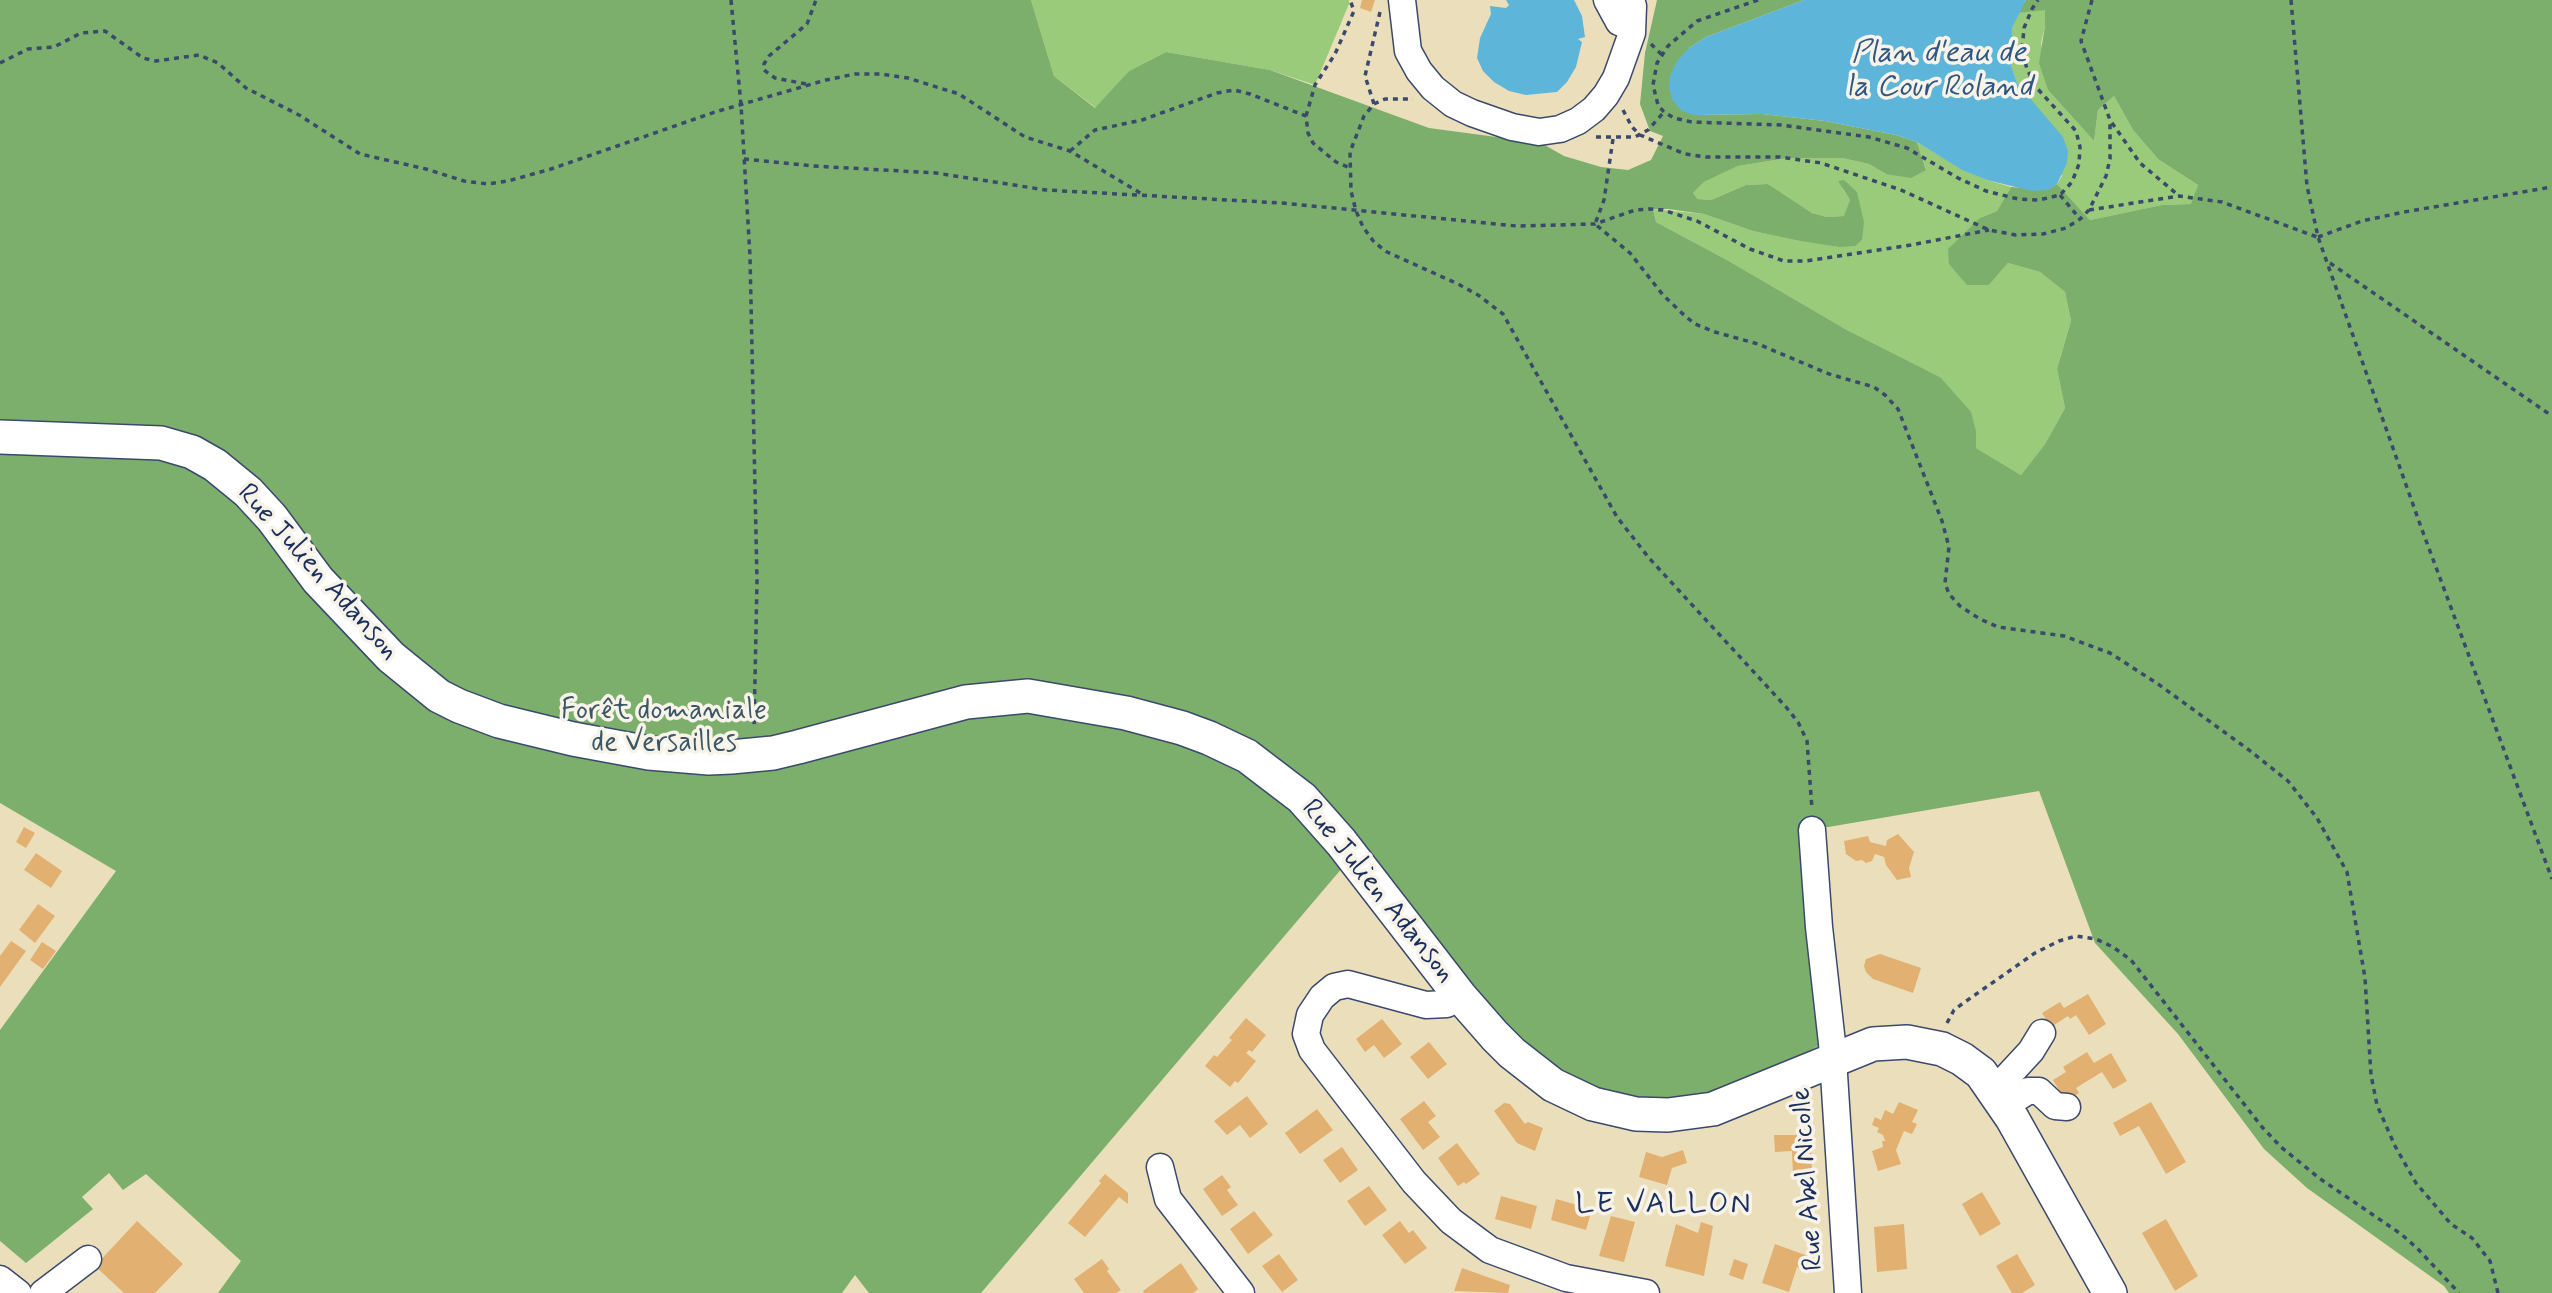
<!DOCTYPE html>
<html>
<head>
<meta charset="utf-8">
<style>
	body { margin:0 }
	canvas { display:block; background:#ebdfbb }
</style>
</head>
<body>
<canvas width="2552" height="1293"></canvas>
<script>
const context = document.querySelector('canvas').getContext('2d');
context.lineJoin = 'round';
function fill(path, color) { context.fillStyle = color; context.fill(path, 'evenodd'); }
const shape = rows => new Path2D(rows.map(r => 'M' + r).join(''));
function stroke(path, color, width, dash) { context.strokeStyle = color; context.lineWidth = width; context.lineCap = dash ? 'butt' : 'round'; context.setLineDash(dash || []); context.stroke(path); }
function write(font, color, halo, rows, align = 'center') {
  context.font = font + ' Mynerve,sans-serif'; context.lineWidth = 7; context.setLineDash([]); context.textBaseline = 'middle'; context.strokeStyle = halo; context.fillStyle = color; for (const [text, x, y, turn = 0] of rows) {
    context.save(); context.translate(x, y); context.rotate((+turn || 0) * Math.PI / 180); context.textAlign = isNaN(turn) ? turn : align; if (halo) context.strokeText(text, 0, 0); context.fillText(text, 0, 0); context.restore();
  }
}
const green = shape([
	[1031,0,1349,0,1349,4,1315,85,1270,70,1166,52,1129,71,1096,108,1054,76],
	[2045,9,2045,26,2041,43,2048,90,2094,141,2098,110,2114,96,2133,130,2158,159,2198,185,2192,204,2162,205,2090,220,2057,184,2062,176,2029,99,2017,83,2011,65,2010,48,2012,28,2018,13],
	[1917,142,1963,170,1987,180,2011,187,1997,211,1980,218,1989,285,2008,263,2040,272,2065,292,2071,321,2057,369,2065,408,2045,444,2021,475,1976,448,1976,431,1940,377,1847,330,1727,260,1656,222,1653,209,1704,214,1753,231,1839,247,1857,192,1842,188,1850,200,1845,216,1827,217,1812,213,1768,184,1746,185,1711,200,1696,199,1693,193,1704,182,1738,166,1788,158,1842,158,1869,164,1886,174,1926,169]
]);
const forest = shape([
	[0,0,1031,0,1054,76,1095,108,1129,71,1166,52,1270,70,1429,128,1541,143,1564,156,1601,167,1628,170,1651,160,1663,136,1650,131,1640,104,1645,53,1657,0,1804,0,1706,37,1689,48,1694,115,1762,114,1825,121,1896,135,1917,142,1926,170,1911,178,1886,174,1869,164,1842,158,1788,158,1738,166,1704,182,1693,193,1697,199,1711,200,1746,185,1768,184,1812,213,1827,217,1844,216,1850,200,1838,181,1844,180,1857,192,1864,222,1862,240,1855,246,1839,247,1801,241,1753,231,1704,214,1668,209,1653,209,1656,222,1727,260,1847,330,1940,377,1971,412,1976,431,1976,448,2021,475,2045,444,2065,408,2057,369,2071,321,2065,292,2040,272,2008,263,1989,285,1967,285,1949,264,1948,249,1980,218,1997,211,2011,187,2047,190,2057,184,2090,220,2162,205,2191,204,2198,185,2158,159,2133,130,2114,96,2098,110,2094,141,2048,90,2039,63,2045,26,2045,10,2018,13,2026,0,2552,0,2552,1293,2449,1293,2444,1286,2307,1188,2264,1149,2178,1034,2095,943,2039,791,1805,831,1833,1038,1772,1071,1679,1106,1575,1089,1497,1023,1343,867,981,1293,869,1293,855,1275,842,1293,218,1293,241,1261,146,1174,123,1190,109,1173,82,1197,93,1209,26,1263,0,1241,0,1030,116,871,0,803]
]);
const water = shape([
	[1506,0,1574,0,1582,16,1585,37,1578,39,1582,42,1576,67,1567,82,1557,92,1526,95,1509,91,1494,82,1483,71,1477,58,1480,38,1491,14,1490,6,1506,8,1509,5],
	[1804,0,2026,0,2012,28,2011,65,2017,83,2063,137,2068,151,2067,163,2057,184,2048,190,2032,191,1987,180,1962,170,1917,142,1896,135,1825,121,1762,114,1694,115,1682,111,1672,100,1669,87,1670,76,1677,61,1689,48,1706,37]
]);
const building = shape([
	[1362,0,1375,0,1371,12,1360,8],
	[24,827,35,833,26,848,16,842],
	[1898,834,1914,852,1909,868,1911,877,1897,880,1886,865,1884,857,1875,854,1872,861,1866,863,1862,860,1856,861,1846,854,1844,841,1868,836,1870,842,1886,846,1887,840],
	[36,853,62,871,51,888,24,870],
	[38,904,55,916,35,943,19,930],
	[11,941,26,951,0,987,0,956],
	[42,942,56,951,43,969,30,960],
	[1880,954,1921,968,1913,993,1873,979,1866,972,1864,966,1866,959],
	[2088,994,2106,1024,2089,1035,2076,1015,2070,1019,2068,1016,2051,1027,2042,1013,2060,1002,2064,1008],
	[1246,1018,1266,1035,1252,1052,1249,1050,1246,1053,1256,1061,1238,1083,1235,1081,1230,1087,1205,1066,1214,1055,1217,1057,1232,1040,1229,1038],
	[1382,1019,1402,1044,1384,1058,1374,1045,1365,1052,1356,1039],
	[1429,1042,1447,1064,1428,1079,1410,1057],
	[2087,1052,2094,1063,2111,1053,2127,1081,2113,1089,2102,1072,2076,1088,2079,1093,2066,1101,2053,1080,2066,1072,2063,1067],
	[1247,1096,1268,1124,1250,1138,1240,1125,1227,1135,1214,1121],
	[1424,1101,1436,1116,1428,1122,1440,1137,1423,1150,1400,1119],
	[1899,1102,1918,1110,1912,1122,1917,1124,1912,1134,1904,1131,1896,1150,1901,1164,1878,1171,1872,1151,1883,1147,1882,1141,1885,1141,1883,1135,1877,1132,1879,1128,1872,1125,1875,1117,1881,1120,1885,1110,1893,1114],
	[2151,1102,2186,1162,2166,1174,2139,1126,2120,1136,2113,1123],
	[1504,1103,1510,1104,1525,1124,1528,1122,1543,1128,1535,1151,1517,1143,1494,1111],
	[1317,1109,1333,1130,1300,1154,1285,1133],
	[1774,1135,1811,1135,1812,1174,1793,1175,1792,1151,1775,1152],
	[1457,1143,1480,1174,1466,1184,1464,1182,1458,1186,1438,1158],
	[1342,1147,1358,1170,1340,1183,1323,1160],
	[1683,1150,1687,1163,1672,1168,1667,1185,1639,1177,1646,1152,1662,1157],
	[1105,1174,1128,1193,1128,1204,1119,1197,1085,1237,1068,1223,1101,1183,1099,1181],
	[1222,1175,1231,1187,1227,1190,1238,1205,1222,1216,1203,1189],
	[1369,1186,1387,1210,1365,1226,1347,1201],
	[1982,1192,2001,1224,1980,1236,1962,1204],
	[1501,1196,1537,1206,1531,1229,1495,1219],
	[1556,1199,1592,1209,1586,1230,1551,1220],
	[1254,1211,1273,1235,1248,1254,1230,1229],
	[1611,1216,1635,1222,1624,1262,1599,1256],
	[2166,1219,2198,1276,2175,1291,2142,1233],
	[137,1221,183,1264,155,1293,124,1293,95,1266],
	[1400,1221,1409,1233,1413,1230,1427,1248,1405,1264,1382,1235],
	[1701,1222,1713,1226,1704,1276,1665,1266,1676,1224,1698,1233],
	[1904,1224,1907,1269,1877,1272,1874,1227],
	[1775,1244,1808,1256,1804,1270,1797,1267,1789,1292,1762,1283],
	[1279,1254,1298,1280,1282,1292,1262,1266],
	[2017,1254,2035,1285,2022,1293,2012,1293,1996,1266],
	[1102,1259,1109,1269,1107,1271,1121,1290,1116,1293,1084,1293,1074,1279],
	[1734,1259,1748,1264,1743,1280,1729,1275],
	[1181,1263,1198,1289,1193,1293,1144,1293,1143,1291],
	[1462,1268,1510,1285,1508,1293,1454,1291]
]);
const path = shape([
	[731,0,741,105,750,256,757,581,754,728],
	[1758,0,1697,21,1668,46,1657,63,1653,85,1658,105,1664,112,1674,118,1692,122,1781,125,1869,137,1907,148,1958,178,1986,191,2018,199,2039,200,2060,195,2072,182,2079,164,2080,147,2076,131,2036,87,2027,69,2022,51,2024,28,2032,9,2038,0],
	[2092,0,2081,41,2110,120,2140,163,2178,195],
	[2291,0,2307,186,2318,237,2421,527,2552,879],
	[1380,12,1365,76,1374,104,1364,116,1350,152,1351,191,1356,211,1363,227,1374,242,1387,252,1458,284,1478,295,1503,314,1617,517,1649,558,1786,707,1798,722,1807,741,1812,809],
	[1651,44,1662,55],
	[0,63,28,49,54,47,81,33,105,31,143,58,156,61,199,55,218,63,246,88,299,115,360,154,426,169,464,181,488,184,508,181,551,169,715,112,826,80,855,74,881,74,908,78,959,94,1025,137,1070,151,1142,194],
	[806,84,775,78,764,70,764,64,769,56,807,24,816,0],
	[1374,104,1385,99,1413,99],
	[1623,110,1632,127,1640,135,1685,154,1706,157,1780,157,1821,163,1901,190,1989,230,2016,235,2043,234,2066,228,2080,219,2089,210,2106,176,2110,159,2110,120],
	[1306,116,1315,85,1335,54,1354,11,1350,0],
	[1596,137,1635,137,1648,130,1664,112],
	[1613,139,1604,200,1595,224,1630,253,1663,295,1684,315,1695,324,1715,332,1758,344,1829,374,1874,387,1885,395,1898,409,1942,521,1949,547,1945,583,1949,594,1960,606,1980,619,1998,627,2064,636,2110,653,2158,684,2249,750,2288,781,2317,818,2347,872,2365,978,2371,1075,2377,1105,2395,1146,2416,1183,2451,1224,2472,1238,2490,1261,2498,1293],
	[1070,151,1095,130,1142,120,1217,93,1234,90,1250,94,1306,116,1308,133,1313,143,1336,162,1350,168],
	[744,159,813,166,936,173,1046,190,1282,203,1517,226,1595,224,1635,210,1650,209,1663,210,1697,221,1750,249,1784,261,1806,261,1911,245,1989,230],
	[2060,195,2080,219],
	[2089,210,2179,196,2222,202,2317,237],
	[2318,237,2362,221,2404,212,2552,187],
	[2330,263,2552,416],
	[1947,1023,1954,1010,1962,1004,2035,953,2059,941,2076,936,2096,939,2113,947,2131,960,2262,1127,2281,1147,2319,1178,2401,1234,2417,1248,2459,1293]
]);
const minor = shape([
	[1402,0,1408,51,1419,71,1433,88,1453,104,1472,113,1512,127,1539,132,1560,129,1578,121,1594,109,1606,95,1616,78,1632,33,1633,6,1631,0],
	[1607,0,1619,22,1632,27],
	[1812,830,1819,927,1832,1043,1848,1293],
	[1460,996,1447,1004,1426,1005,1348,984,1334,987,1322,997,1310,1015,1306,1034,1312,1050,1414,1182,1451,1221,1490,1250,1566,1278,1646,1293],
	[2042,1033,2031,1051,2006,1078,2003,1090,2004,1106,2028,1091,2039,1091,2055,1106,2067,1107],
	[1160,1167,1168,1199,1241,1293],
	[0,1279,18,1293],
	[43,1293,88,1259]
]);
const major = shape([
	[0,437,161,443,192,452,215,465,248,492,272,518,318,580,391,657,439,696,459,706,499,721,573,739,649,753,709,758,731,757,773,753,798,747,966,702,1028,696,1126,713,1182,728,1209,738,1247,756,1302,798,1341,842,1460,996,1495,1036,1512,1053,1553,1085,1593,1104,1636,1114,1668,1115,1713,1109,1873,1044,1907,1042,1942,1049,1962,1059,1981,1073,2012,1118,2110,1293]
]);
const streetNames = [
	["Rue Julien Adanson",317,573,48],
	["Rue Julien Adanson",1377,892,51],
	["Rue Abel Nicolle",1809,1179,-94]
];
const parkNames = [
	["Forêt domaniale",664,712],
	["de Versailles",664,744]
];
const waterNames = [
	["Plan d'eau de",1939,55],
	["la Cour Roland",1939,89]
];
const neighbourhoodNames = [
	["LE VALLON",1664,1206]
];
fill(green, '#9acb7b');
fill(forest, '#7baf6b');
fill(water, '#5db5da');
fill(building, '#e2b071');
stroke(minor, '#3a496c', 29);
stroke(major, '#3a496c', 36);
stroke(path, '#3a496c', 3.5, [5, 5]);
stroke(minor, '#fff', 26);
stroke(major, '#fff', 33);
write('28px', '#1b2f5e', '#f7f3e8', streetNames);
write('28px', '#3b5665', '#f7f3e8', parkNames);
write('italic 30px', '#2f5783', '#f7f3e8', waterNames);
context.letterSpacing = '2px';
write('30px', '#1b2f5e', '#f7f3e8', neighbourhoodNames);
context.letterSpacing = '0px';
</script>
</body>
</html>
